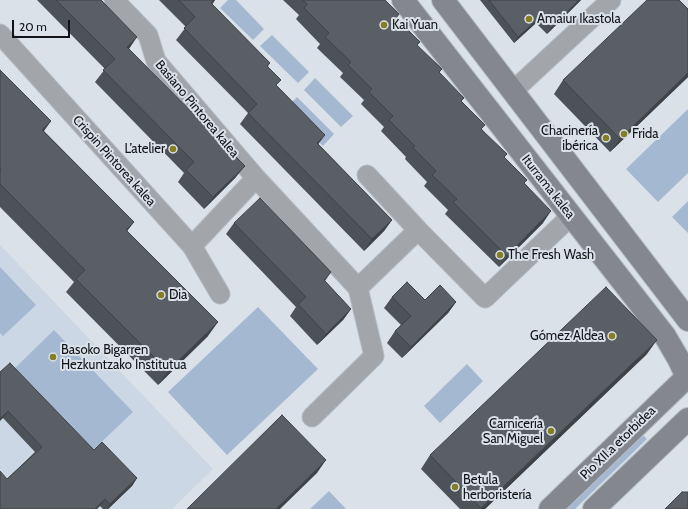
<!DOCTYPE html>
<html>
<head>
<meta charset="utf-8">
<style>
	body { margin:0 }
	#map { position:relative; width:688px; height:509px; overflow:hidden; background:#dae1e9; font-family:Cabin,sans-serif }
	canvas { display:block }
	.scale { position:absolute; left:12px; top:20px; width:58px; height:18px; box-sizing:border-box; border:2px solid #111316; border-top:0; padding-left:5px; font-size:12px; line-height:14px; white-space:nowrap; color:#111316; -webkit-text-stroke:3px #dae1e9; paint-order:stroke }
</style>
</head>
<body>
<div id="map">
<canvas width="688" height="509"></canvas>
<div class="scale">20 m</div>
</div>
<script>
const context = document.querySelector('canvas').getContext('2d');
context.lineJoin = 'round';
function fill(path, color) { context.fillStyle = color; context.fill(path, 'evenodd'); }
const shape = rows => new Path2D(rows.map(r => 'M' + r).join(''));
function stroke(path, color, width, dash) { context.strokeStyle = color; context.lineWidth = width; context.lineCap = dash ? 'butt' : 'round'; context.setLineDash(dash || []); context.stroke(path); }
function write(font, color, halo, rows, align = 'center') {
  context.font = font + ' Cabin,sans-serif'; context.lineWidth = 4; context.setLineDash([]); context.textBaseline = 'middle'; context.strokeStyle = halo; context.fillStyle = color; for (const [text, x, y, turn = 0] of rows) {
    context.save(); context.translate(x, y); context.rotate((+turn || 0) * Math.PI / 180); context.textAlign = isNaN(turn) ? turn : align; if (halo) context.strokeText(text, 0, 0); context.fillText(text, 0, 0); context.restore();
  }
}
const built = shape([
	[0,245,213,469,172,509,0,509]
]);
const green = shape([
	[228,0,236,0,264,29,253,40,220,8],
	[272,35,309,72,298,83,260,46],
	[315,78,353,116,341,127,304,90],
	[297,97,334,134,323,146,285,109],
	[688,109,688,173,658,202,626,169],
	[688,201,688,233,672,217],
	[0,267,36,305,3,336,0,333],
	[258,307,318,369,227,455,168,392],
	[54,330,133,412,93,450,14,369],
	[467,364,483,381,440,423,424,406],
	[642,434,647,439,575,509,565,509],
	[329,491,346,509,310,509]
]);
const street = shape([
	[114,0,148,35,156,61,256,178,358,288],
	[0,34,192,246,220,294],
	[513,91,611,0],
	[367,175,418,230],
	[192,246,256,178],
	[312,417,374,356,358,288,418,230,485,298,571,216]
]);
const secondary = shape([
	[403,0,665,336,679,360,688,380],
	[443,0,688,320],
	[550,509,688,376],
	[594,509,688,419]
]);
const wall = shape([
	[37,0,101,0,129,49,236,177,204,209,178,182,184,173,95,82,105,69],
	[159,0,215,0,212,4,270,63,268,66,277,86,325,135,318,144,392,220,384,231,364,251,240,124,248,113,176,40,186,27],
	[283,0,385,0,396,18,417,46,442,69,439,73,524,184,543,223,499,267,445,214,448,210,424,186,427,182,405,159,406,157,381,131,384,127,361,104,364,100,340,77,343,73,317,48,320,44,296,19,299,15],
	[480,0,581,0,547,34,536,23,514,43],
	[688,9,688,77,610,152,554,94,563,80],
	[0,70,51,121,44,131,134,222,127,231,208,336,158,385,66,292,74,282,0,207],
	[234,223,325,281,351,309,343,320,317,345,290,316,296,307,226,234],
	[392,297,425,300,456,302,448,313,402,358,387,343,395,331,401,325,384,308],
	[647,354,485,509,460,509,421,469,430,455],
	[0,372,94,450,137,478,132,486,108,509,103,509,100,506,7,479,35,452,3,418]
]);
const shadedWall = shape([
	[214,0,215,0,211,6,211,3],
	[579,0,581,0,547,34,551,28],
	[540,17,536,23,514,43,518,37],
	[137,37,129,49,119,58,127,47],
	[688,73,688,77,610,152,620,139],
	[51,121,41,134,42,130],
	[325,135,316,147,317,143],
	[245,166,236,177,204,209,213,197],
	[551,211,543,223,499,267,507,256],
	[392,220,384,231,364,251,372,239],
	[134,222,124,235,126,230],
	[331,272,323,284,324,280],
	[456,302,448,313,402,358,411,347],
	[351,309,343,320,317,345,326,334],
	[218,322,208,336,158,385,168,371],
	[657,340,647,354,485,509,481,509],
	[8,411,3,418,0,421,0,419],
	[326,460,317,473,280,509,276,509],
	[137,478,132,486,108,509,107,509,110,504],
	[105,499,100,506,97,509,95,509]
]);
const building = shape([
	[56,0,101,0,137,37,127,47,245,166,213,197,186,170,194,162,103,70,115,59,56,0],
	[179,0,214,0,211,3,270,63,267,66,281,80,276,85,325,135,317,143,392,220,372,239,248,113,257,104,184,28,195,17,179,0],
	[303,0,385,0,399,14,396,18,420,42,417,45,442,69,439,72,464,98,461,101,485,125,481,129,507,154,504,157,527,180,524,183,551,211,507,256,453,202,457,199,432,175,436,171,413,148,415,146,389,120,393,116,369,92,372,89,348,65,351,62,325,37,329,33,304,8,307,4,303,0],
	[489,0,579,0,551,28,540,17,518,37,489,0],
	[647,0,679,0,688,9,688,73,620,139,563,80,647,0],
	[0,70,51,121,42,130,134,222,126,230,218,322,168,371,76,279,85,270,0,184,0,171,1,170,0,168,0,70],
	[260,198,331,272,324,280,351,309,326,334,298,304,306,297,234,223,260,198],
	[407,282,425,300,440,285,456,302,411,347,395,331,411,316,392,297,407,282],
	[606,287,657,340,481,508,430,455,606,287],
	[10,363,94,450,102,442,137,478,110,504,105,499,95,509,0,509,0,471,7,479,42,447,8,411,0,419,0,372,10,363],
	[282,415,326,460,276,509,187,509,282,415],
	[682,492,688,492,688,509,665,509,682,492]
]);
const markers = [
	[529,19,4,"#857e24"],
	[384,25,4,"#857e24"],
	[624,134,4,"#857e24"],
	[606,138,4,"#857e24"],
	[173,149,4,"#857e24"],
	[500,255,4,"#857e24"],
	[161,295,4,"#857e24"],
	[612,336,4,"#857e24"],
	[53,357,4,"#857e24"],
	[551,431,4,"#857e24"],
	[455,487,4,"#857e24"]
];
const poiNames = [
	["Amaiur Ikastola",537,19],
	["Kai Yuan",392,25],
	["Chacinería",598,131,"right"],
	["ibérica",598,146,"right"],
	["Frida",632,134],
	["L’atelier",165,149,"right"],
	["The Fresh Wash",508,255],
	["Dia",169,295],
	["Gómez Aldea",604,336,"right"],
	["Basoko Bigarren",61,350],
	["Hezkuntzako Institutua",61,365],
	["Carnicería",543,424,"right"],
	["San Miguel",543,439,"right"],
	["Betula",463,480],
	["herboristería",463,495]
];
const streetNames = [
	["Basiano Pintorea kalea",197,109,50],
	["Crispin Pintorea kalea",114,161,48],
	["Iturrama kalea",548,187,52],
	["Pio XII.a etorbidea",618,443,-44]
];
fill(built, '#cbd7e5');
fill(green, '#a4b8d2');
stroke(street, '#b6bcc3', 21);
stroke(secondary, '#b6bcc3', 24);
stroke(street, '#a2a5a9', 19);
stroke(secondary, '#84888e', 22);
fill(wall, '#4d5258');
fill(shadedWall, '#3f4247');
fill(building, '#5a5f66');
stroke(building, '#3f4247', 1);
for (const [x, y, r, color] of markers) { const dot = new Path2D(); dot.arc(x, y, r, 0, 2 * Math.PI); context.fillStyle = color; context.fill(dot); stroke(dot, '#dae1e9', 1.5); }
write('13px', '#111316', '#dae1e9', poiNames, 'left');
write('13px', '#111316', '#dae1e9', streetNames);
</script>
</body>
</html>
